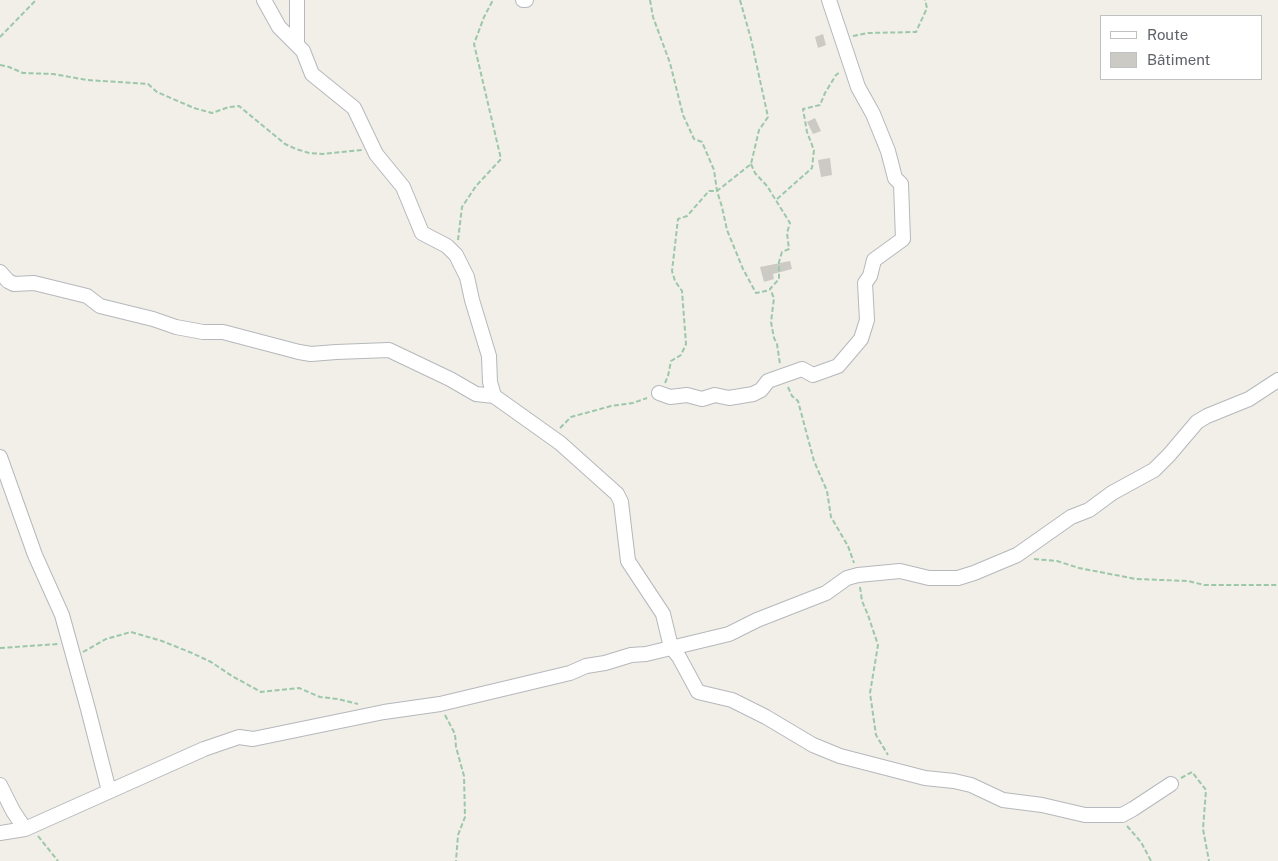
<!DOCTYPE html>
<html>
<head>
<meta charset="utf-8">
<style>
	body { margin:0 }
	#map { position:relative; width:1278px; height:861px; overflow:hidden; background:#f1efe8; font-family:"Public Sans",sans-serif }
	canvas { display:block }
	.legend { position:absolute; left:1100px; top:15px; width:162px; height:65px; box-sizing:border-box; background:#fff; border:1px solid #bfc1c3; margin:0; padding:6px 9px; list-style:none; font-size:15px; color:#5f6368 }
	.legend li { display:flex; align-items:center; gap:10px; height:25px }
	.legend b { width:25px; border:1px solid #bfc1c3 }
</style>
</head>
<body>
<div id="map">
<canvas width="1278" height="861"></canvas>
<ul class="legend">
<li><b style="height:6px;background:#fff"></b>Route</li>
<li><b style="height:14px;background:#cccac5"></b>Bâtiment</li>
</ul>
</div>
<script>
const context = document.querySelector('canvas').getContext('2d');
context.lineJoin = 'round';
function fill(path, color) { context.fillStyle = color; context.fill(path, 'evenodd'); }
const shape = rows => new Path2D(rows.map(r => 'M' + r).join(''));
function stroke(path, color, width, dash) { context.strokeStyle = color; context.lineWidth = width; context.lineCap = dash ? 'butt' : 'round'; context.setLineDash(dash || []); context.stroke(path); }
const building = shape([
	[823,34,826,45,818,48,815,37],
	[815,118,821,131,813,134,807,122],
	[830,158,832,175,821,177,818,160],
	[790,261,792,269,773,274,774,279,764,282,760,267]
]);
const path = shape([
	[650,0,653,17,670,63,683,115,694,139,702,142,714,170,717,191,722,207,727,230,743,269,756,293,770,290],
	[853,36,868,33,916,32,927,8,925,0],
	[0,37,36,0],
	[0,65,9,67,23,73,53,74,87,80,148,84,157,92,194,108,212,113,229,107,239,106,285,144,296,149,309,153,323,154,362,150],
	[751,164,755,173,767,186,790,223,787,233,789,249,782,252,779,262,779,279,770,289,774,298,771,322,774,338,777,344,780,364],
	[777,199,812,168,814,150,807,132,803,109,820,105,825,93,836,75,840,72],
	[458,240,462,207,476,186,501,159,474,44,484,17,493,0],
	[665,383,668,376,671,361,681,355,686,344,682,291,675,281,672,271,678,219,687,216,709,191,717,191,751,164,759,130,768,117,751,39,740,0],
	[788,387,792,396,798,401,814,461,827,491,831,517,848,546,854,563],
	[560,428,571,417,611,406,633,403,647,398],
	[1034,559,1057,561,1079,568,1136,579,1188,581,1204,585,1278,585],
	[860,587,862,601,868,615,878,645,870,693,876,735,888,755],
	[0,648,58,644],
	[83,652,106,639,131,632,162,641,192,653,211,662,232,676,261,692,299,688,320,697,338,699,358,704],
	[445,715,455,734,456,747,464,776,465,817,458,835,456,861],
	[1181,778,1192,772,1206,790,1203,829,1209,861],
	[1127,826,1141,842,1151,861],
	[38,836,58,861]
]);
const minor = shape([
	[264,0,279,27,303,51,312,74,354,108,376,154,403,187,422,233,447,246,456,255,467,277,472,300,489,356,490,382,494,396,560,443,617,494,621,502,628,561,663,614,671,647,679,657,698,692,732,700,766,717,813,745,840,756,925,778,954,781,971,785,1003,800,1042,805,1085,815,1122,815,1133,809,1171,784],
	[523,0,526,0],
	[297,44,297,0],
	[0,272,8,281,14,284,34,283,87,296,100,306,153,319,176,327,203,332,223,332,299,352,311,354,336,352,389,350,450,379,476,394,494,396],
	[659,393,670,397,687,395,702,399,715,395,729,398,753,394,761,390,768,381,802,369,813,375,838,366,861,339,867,320,865,283,870,276,874,260,903,239,901,184,895,178,888,151,873,114,858,87,829,0],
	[0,457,35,555,62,615,88,709,109,791],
	[0,785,13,811,25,829],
	[0,833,25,829,204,749,239,737,253,739,384,712,440,704,570,673,586,666,605,663,631,655,646,654,729,634,757,620,826,593,847,578,858,575,900,571,929,578,958,578,974,573,1017,555,1071,517,1089,510,1112,493,1154,470,1169,455,1197,422,1207,416,1249,399,1278,380]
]);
fill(building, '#cccac5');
stroke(minor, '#b5b8bc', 16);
stroke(path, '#9cc7a9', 2, [5, 2.5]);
stroke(minor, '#fff', 14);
</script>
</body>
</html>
